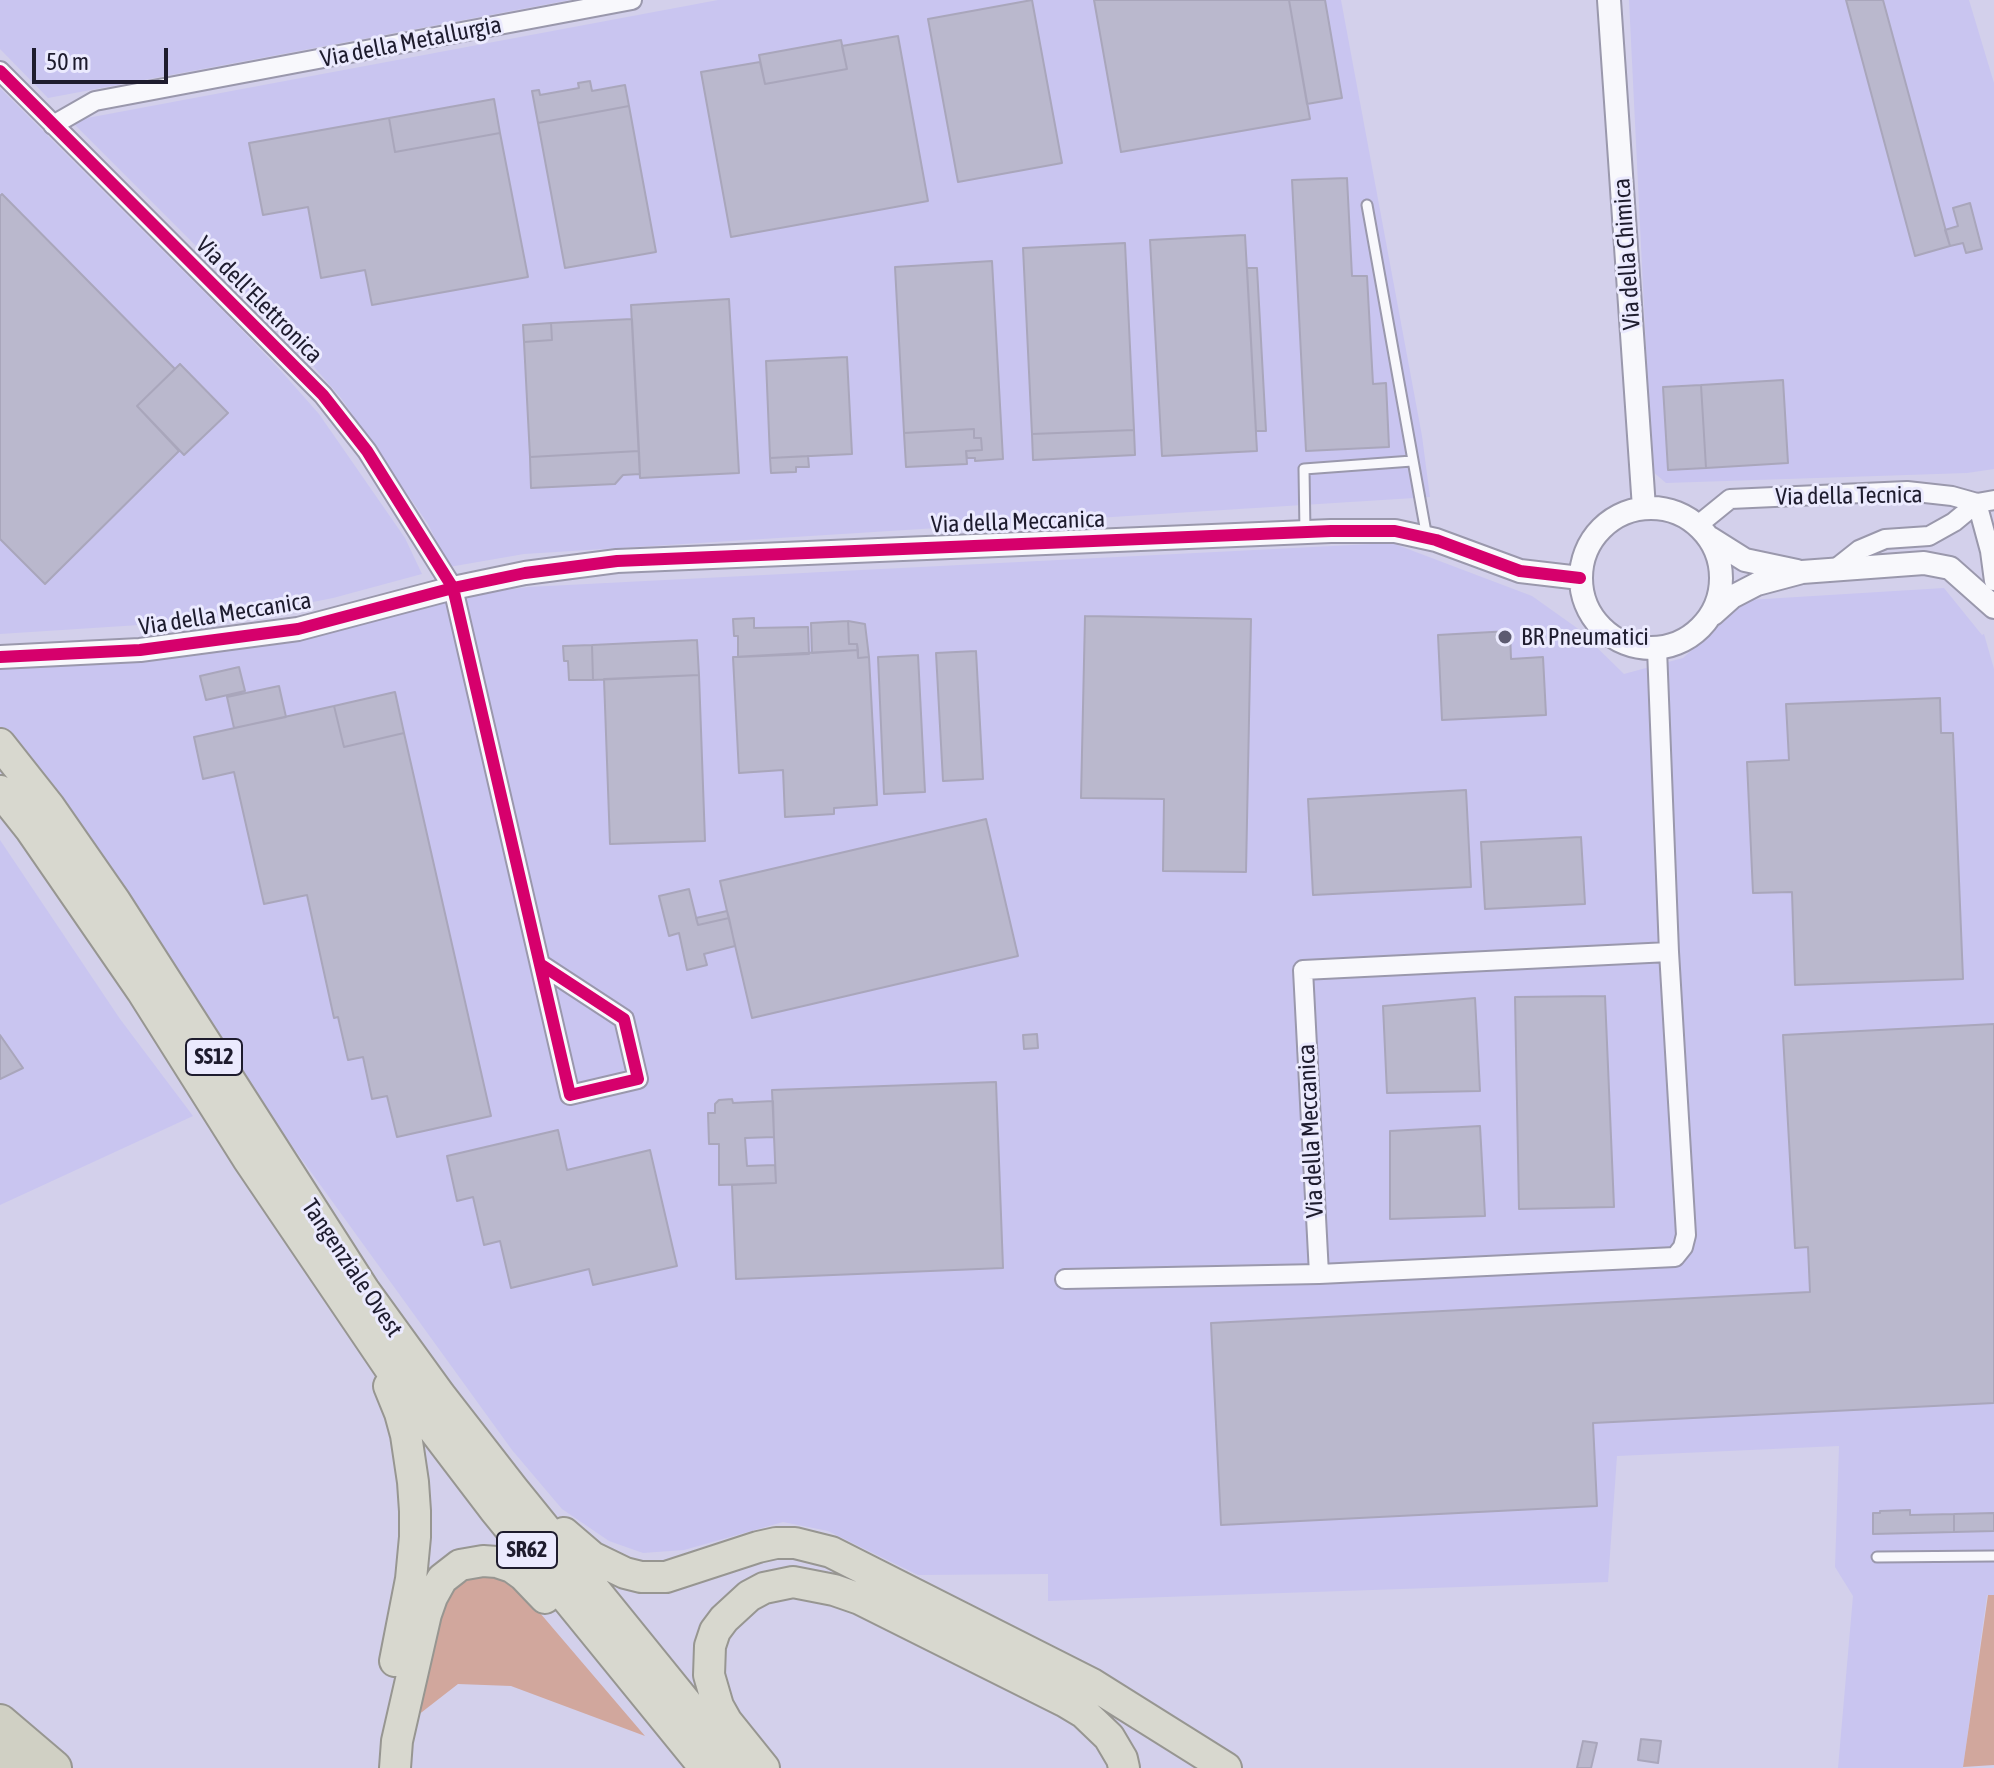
<!DOCTYPE html>
<html>
<head>
<meta charset="utf-8">
<style>
	body { margin:0 }
	#map { position:relative; width:1994px; height:1768px; overflow:hidden; background:#d3d0eb; font-family:"Asap Condensed",sans-serif }
	canvas { display:block }
	.scale { position:absolute; left:32px; top:48px; width:136px; height:36px; box-sizing:border-box; border:4px solid #1e1c2e; border-top:0; padding-left:10px; font-size:24px; line-height:28px; white-space:nowrap; color:#1e1c2e; -webkit-text-stroke:6px #ebeafe; paint-order:stroke }
</style>
</head>
<body>
<div id="map">
<canvas width="1994" height="1768"></canvas>
<div class="scale">50 m</div>
</div>
<script>
const context = document.querySelector('canvas').getContext('2d');
context.lineJoin = 'round';
function fill(path, color) { context.fillStyle = color; context.fill(path, 'evenodd'); }
const shape = rows => new Path2D(rows.map(r => 'M' + r).join(''));
function stroke(path, color, width, dash) { context.strokeStyle = color; context.lineWidth = width; context.lineCap = dash ? 'butt' : 'round'; context.setLineDash(dash || []); context.stroke(path); }
function write(font, color, halo, rows, align = 'center') {
  context.font = font + ' "Asap Condensed",sans-serif'; context.lineWidth = 6; context.setLineDash([]); context.textBaseline = 'middle'; context.strokeStyle = halo; context.fillStyle = color; for (const [text, x, y, turn = 0] of rows) {
    context.save(); context.translate(x, y); context.rotate((+turn || 0) * Math.PI / 180); context.textAlign = isNaN(turn) ? turn : align; if (halo) context.strokeText(text, 0, 0); context.fillText(text, 0, 0); context.restore();
  }
}
const built = shape([
	[0,0,570,0,48,98,0,49],
	[718,0,1341,0,1422,436,1430,497,524,554,449,567,428,524,341,398,302,353,250,300,71,121],
	[1629,0,1969,0,1994,83,1994,469,1967,473,1666,483,1652,471],
	[0,88,230,318,282,372,319,414,405,538,422,574,333,598,288,607,186,622,0,634],
	[1392,543,1532,596,1577,628,1624,674,1683,658,1748,600,1944,588,1982,635,1984,634,1994,669,1994,1595,1987,1595,1963,1768,1838,1768,1853,1596,1835,1567,1839,1446,1617,1456,1608,1582,1048,1601,1048,1574,918,1575,828,1531,783,1522,684,1550,643,1553,609,1541,562,1509,512,1450,248,1085,0,731,0,667,189,655,294,639,341,630,476,594,528,587],
	[0,840,120,1019,193,1116,0,1205]
]);
const green = shape([
	[479,1577,511,1579,645,1736,511,1686,458,1684,413,1719,434,1611,452,1585],
	[1988,1595,1994,1595,1994,1765,1963,1767]
]);
const building = shape([
	[1032,0,1062,163,958,182,928,19,1032,0],
	[1094,0,1289,0,1310,119,1121,152,1094,0],
	[1289,0,1325,0,1342,98,1307,104,1289,0],
	[1846,0,1883,0,1950,246,1915,256,1846,0],
	[898,36,928,201,731,237,701,72,760,62,765,84,847,69,842,46,898,36],
	[841,40,847,69,765,84,759,55,841,40],
	[590,81,592,91,625,85,629,106,538,123,532,91,539,90,540,95,579,88,578,83,590,81],
	[494,99,500,133,395,152,389,118,494,99],
	[629,106,656,252,565,268,538,123,629,106],
	[389,118,395,152,500,133,528,277,372,305,365,270,321,278,308,207,263,215,249,143,389,118],
	[1347,178,1352,276,1367,276,1373,384,1386,383,1389,447,1306,451,1292,180,1347,178],
	[2,194,175,369,137,406,179,451,45,584,0,539,0,196,2,194],
	[1970,203,1982,249,1966,253,1963,243,1950,246,1945,230,1958,226,1953,208,1970,203],
	[1245,235,1257,451,1162,456,1150,240,1245,235],
	[1125,243,1134,430,1032,434,1023,248,1125,243],
	[992,261,1003,459,975,461,975,458,967,458,966,451,982,450,981,438,974,438,974,429,904,433,895,267,992,261],
	[1247,268,1257,268,1266,431,1256,431,1247,268],
	[729,299,739,473,640,478,631,305,729,299],
	[632,319,639,451,530,457,524,342,552,340,551,323,632,319],
	[551,323,552,340,524,342,523,325,551,323],
	[847,357,852,454,770,458,766,361,847,357],
	[180,364,228,413,184,455,137,406,180,364],
	[1783,380,1788,463,1706,468,1701,385,1783,380],
	[1701,385,1706,468,1668,470,1663,387,1701,385],
	[974,429,974,438,981,438,982,450,966,451,967,464,906,467,904,433,974,429],
	[1134,430,1135,455,1033,460,1032,434,1134,430],
	[639,451,640,474,623,475,615,484,531,488,530,457,639,451],
	[808,456,809,467,796,467,796,472,771,473,770,458,808,456],
	[1085,616,1251,619,1246,872,1163,871,1164,799,1081,798,1085,616],
	[754,618,754,628,808,627,809,654,738,657,738,636,734,636,733,619,754,618],
	[848,621,849,644,857,644,858,650,812,653,811,623,848,621],
	[848,621,865,624,869,657,858,658,857,644,849,644,848,621],
	[1510,631,1511,659,1543,657,1546,715,1442,720,1438,635,1510,631],
	[697,640,699,675,593,680,592,645,697,640],
	[592,645,593,680,569,680,568,661,564,661,563,646,592,645],
	[858,650,858,658,869,657,877,805,834,808,834,814,785,817,783,770,739,773,733,657,858,650],
	[976,651,983,779,943,781,936,653,976,651],
	[918,655,925,792,884,794,878,657,918,655],
	[239,667,245,691,206,700,200,676,239,667],
	[699,675,705,841,610,844,604,679,699,675],
	[279,686,286,717,234,728,227,697,279,686],
	[395,692,404,733,344,747,334,706,395,692],
	[1940,698,1941,733,1953,733,1963,979,1795,985,1792,892,1753,893,1747,762,1789,760,1786,704,1940,698],
	[334,706,344,747,404,733,491,1116,397,1137,387,1096,372,1099,363,1057,348,1060,338,1017,334,1018,307,895,264,904,234,772,203,779,194,737,334,706],
	[1466,790,1471,887,1313,895,1308,799,1466,790],
	[986,819,1018,956,752,1018,720,881,986,819],
	[1581,837,1585,904,1485,909,1481,842,1581,837],
	[689,889,698,925,729,918,735,946,704,954,707,965,687,970,679,933,669,936,659,896,689,889],
	[727,911,729,918,698,925,696,918,727,911],
	[1605,996,1614,1207,1519,1209,1515,997,1605,996],
	[1475,998,1480,1091,1387,1093,1383,1006,1475,998],
	[1994,1024,1994,1403,1593,1423,1597,1506,1221,1525,1211,1323,1810,1292,1808,1247,1795,1248,1783,1035,1994,1024],
	[1037,1034,1038,1048,1024,1049,1023,1035,1037,1034],
	[0,1035,23,1068,0,1079,0,1035],
	[996,1082,1003,1268,736,1279,732,1185,776,1183,772,1090,996,1082],
	[732,1099,733,1103,773,1101,774,1137,745,1138,747,1166,775,1165,776,1183,719,1185,719,1144,709,1144,708,1113,715,1113,715,1104,719,1100,732,1099],
	[1480,1126,1485,1216,1390,1219,1390,1131,1480,1126],
	[558,1130,567,1170,650,1150,677,1266,593,1285,589,1269,511,1288,500,1241,484,1245,473,1197,457,1201,447,1156,558,1130],
	[1910,1510,1910,1515,1954,1514,1954,1532,1873,1534,1873,1513,1880,1513,1880,1511,1910,1510],
	[1994,1513,1994,1531,1954,1532,1954,1514,1994,1513],
	[1641,1739,1661,1741,1658,1763,1638,1760,1641,1739],
	[1583,1741,1597,1743,1591,1768,1577,1768,1583,1741]
]);
const service = shape([
	[1367,205,1427,538],
	[1305,532,1304,469,1412,461],
	[1877,1557,1994,1556]
]);
const minor = shape([
	[0,71,323,395,367,451,453,588,570,1095,638,1079,624,1019,540,964],
	[53,125,95,101,632,0],
	[1977,503,1990,551,1994,581],
	[1698,525,1730,499,1907,491,1952,496,1977,503],
	[1835,569,1859,550,1885,539,1929,536,1954,522,1977,503,1994,500],
	[1319,1274,1303,970,1669,952],
	[1065,1279,1319,1274,1675,1257,1683,1247,1686,1235,1669,952,1657,649]
]);
const tertiary = shape([
	[1609,0,1644,508],
	'1581 578a70 70 0 1 1 140 0a70 70 0 1 1-140 0Z',
	[1710,538,1745,560,1797,571],
	[1713,614,1732,597,1757,584,1802,572,1924,563,1950,568,1994,607],
	[0,657,140,650,298,629,453,588,525,573,617,561,1331,531,1395,531,1436,540,1520,571,1580,578]
]);
const trunk = shape([
	[0,744,49,806,115,901,364,1290,440,1395,513,1489,739,1768],
	[0,791,31,830,142,991,248,1159,414,1404,494,1509,705,1768],
	[389,1386,400,1413,406,1435,413,1482,415,1511,415,1537,411,1579,395,1661],
	[564,1533,592,1557,625,1573,641,1577,666,1577,758,1547,776,1543,795,1543,831,1552,1092,1684,1226,1768],
	[395,1768,397,1741,426,1614,432,1597,442,1579,460,1565,483,1561,497,1562,512,1567,523,1575,545,1598],
	[764,1768,727,1722,718,1706,709,1675,710,1646,715,1631,724,1619,749,1596,764,1588,793,1582,834,1590,860,1599,1064,1701,1084,1713,1109,1737,1122,1759,1124,1768]
]);
const motorway = shape([
	[0,1722,54,1768],
	[0,1752,18,1768]
]);
const cycleway = shape([
	[0,71,323,395,367,451,453,588,570,1095,638,1079,624,1019,540,964],
	[0,657,140,650,298,629,453,588,525,573,617,561,1331,531,1395,531,1436,540,1520,571,1580,578]
]);
const markers = [
	[1505,637,8,"#5d5b70"]
];
const shields = [
	[214,1057,56],
	[527,1550,60]
];
const shieldNames = [
	["SS12",214,1057],
	["SR62",527,1550]
];
const streetNames = [
	["Via della Metallurgia",411,42,-11],
	["Via della Chimica",1627,254,-94],
	["Via dell'Elettronica",259,300,45],
	["Via della Tecnica",1849,496,-1],
	["Via della Meccanica",1018,522,-2],
	["Via della Meccanica",225,614,-9],
	["Via della Meccanica",1311,1131,-93],
	["Tangenziale Ovest",352,1268,56]
];
const poiNames = [
	["BR Pneumatici",1521,637]
];
fill(built, '#c9c5f0');
fill(green, '#d1a79d');
fill(building, '#bab8cd');
stroke(building, '#a9a6bb', 2);
stroke(service, '#9a98ac', 13);
stroke(minor, '#9a98ac', 22);
stroke(tertiary, '#9a98ac', 26);
stroke(trunk, '#979691', 34);
stroke(motorway, '#979691', 38);
stroke(service, '#f8f8fc', 9);
stroke(minor, '#f8f8fc', 18);
stroke(tertiary, '#f8f8fc', 22);
stroke(trunk, '#d8d8cf', 30);
stroke(motorway, '#d0d0c4', 34);
stroke(cycleway, '#d6006c', 12);
for (const [x, y, r, color] of markers) { const dot = new Path2D(); dot.arc(x, y, r, 0, 2 * Math.PI); context.fillStyle = color; context.fill(dot); stroke(dot, '#ebeafe', 3); }
for (const [x, y, w] of shields) { const box = new Path2D(); box.roundRect(x - w / 2, y - 18, w, 36, 6); context.fillStyle = '#ebeafe'; context.fill(box); stroke(box, '#1e1c2e', 2); }
write('bold 22px', '#1e1c2e', null, shieldNames);
write('24px', '#1e1c2e', '#ebeafe', streetNames);
write('24px', '#1e1c2e', '#ebeafe', poiNames, 'left');
</script>
</body>
</html>
